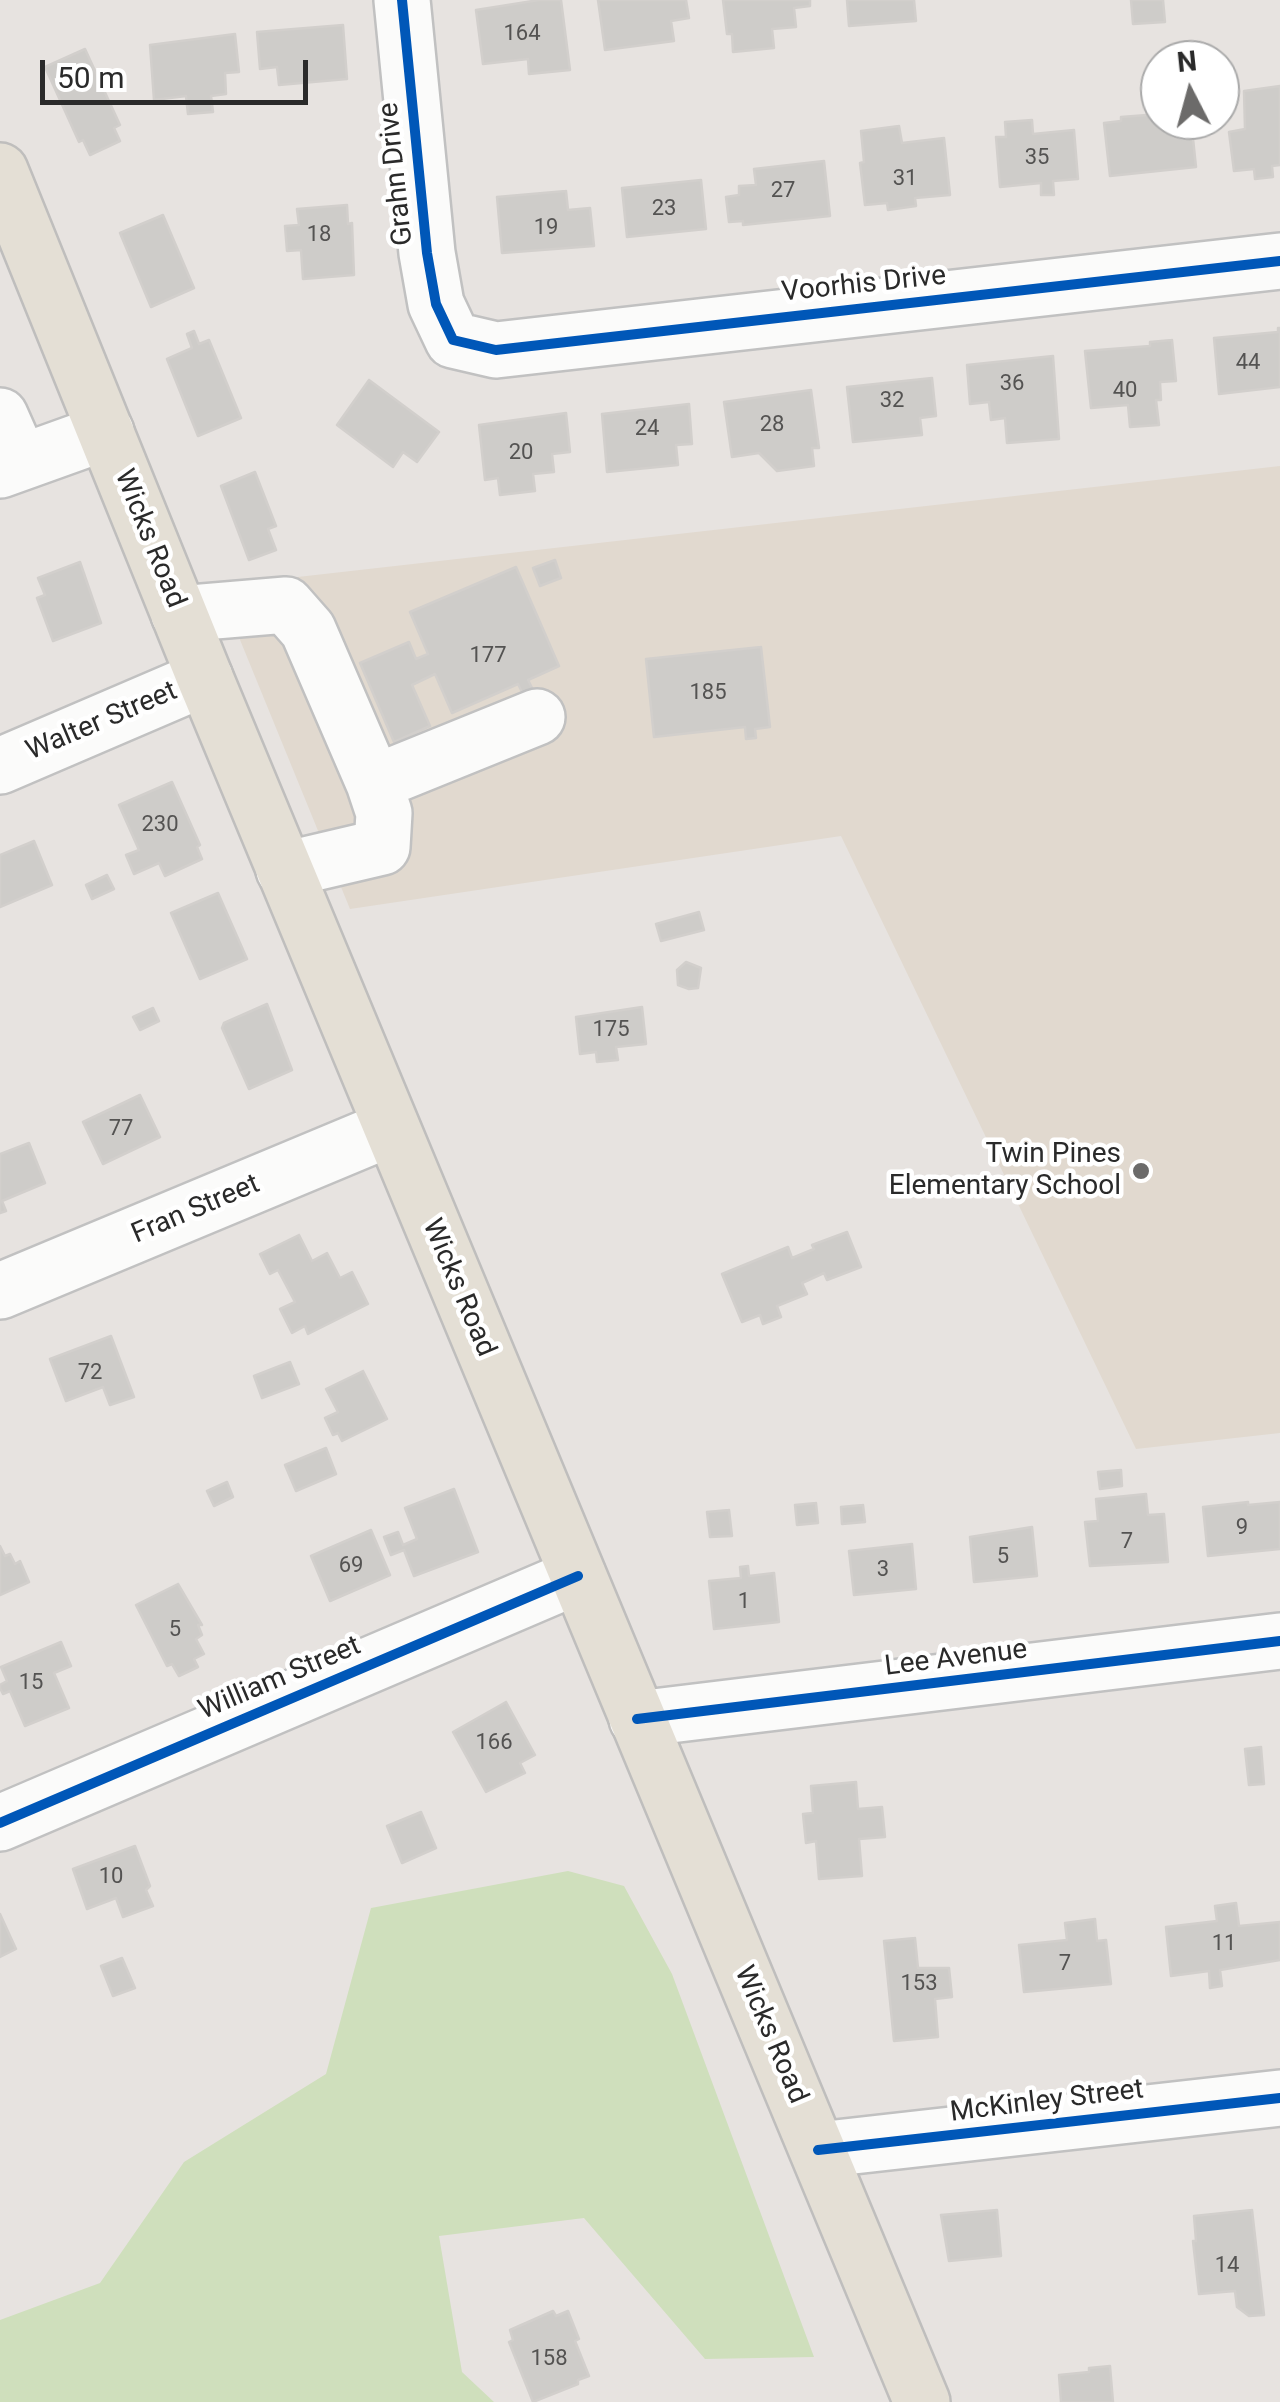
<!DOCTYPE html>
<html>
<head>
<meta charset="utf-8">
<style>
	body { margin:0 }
	#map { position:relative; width:1280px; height:2402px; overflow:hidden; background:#e7e3e0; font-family:Roboto,sans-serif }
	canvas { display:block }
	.north { position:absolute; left:1140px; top:40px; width:100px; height:100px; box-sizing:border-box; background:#fff; border:2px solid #aaa; border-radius:50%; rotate:354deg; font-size:28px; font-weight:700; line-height:40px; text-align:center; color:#2a2a2a }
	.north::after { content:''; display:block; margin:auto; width:35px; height:45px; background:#6c6b6a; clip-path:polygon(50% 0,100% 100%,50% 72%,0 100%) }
	.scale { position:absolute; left:40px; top:60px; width:268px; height:45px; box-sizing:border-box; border:5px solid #2a2a2a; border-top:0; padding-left:12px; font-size:30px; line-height:35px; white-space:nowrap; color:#2a2a2a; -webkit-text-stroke:8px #fff; paint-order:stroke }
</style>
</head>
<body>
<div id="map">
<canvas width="1280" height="2402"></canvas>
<div class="north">N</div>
<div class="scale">50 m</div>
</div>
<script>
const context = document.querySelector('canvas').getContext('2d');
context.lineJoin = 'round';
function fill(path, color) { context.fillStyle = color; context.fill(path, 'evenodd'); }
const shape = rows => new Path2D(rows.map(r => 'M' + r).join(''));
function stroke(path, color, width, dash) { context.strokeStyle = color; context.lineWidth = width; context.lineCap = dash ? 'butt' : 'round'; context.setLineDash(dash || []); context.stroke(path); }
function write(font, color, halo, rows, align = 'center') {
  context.font = font + ' Roboto,sans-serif'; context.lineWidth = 9; context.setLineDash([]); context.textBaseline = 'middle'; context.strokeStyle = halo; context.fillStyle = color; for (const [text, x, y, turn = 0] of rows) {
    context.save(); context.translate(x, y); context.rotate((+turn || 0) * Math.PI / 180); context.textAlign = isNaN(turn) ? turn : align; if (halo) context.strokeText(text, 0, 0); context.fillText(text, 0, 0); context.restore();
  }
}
const education = shape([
	[1280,466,1280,1433,1136,1449,841,836,350,909,218,586]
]);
const green = shape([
	[568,1871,624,1886,672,1974,814,2357,705,2359,584,2218,439,2236,462,2372,494,2402,0,2402,0,2320,100,2283,184,2162,326,2074,371,1908]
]);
const building = shape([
	[539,0,561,0,570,70,529,74,528,59,483,64,476,10,539,0],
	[598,0,686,0,689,18,671,21,674,41,605,50,598,0],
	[723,0,810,0,810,6,794,8,796,27,772,29,774,48,733,52,732,34,727,34,723,0],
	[847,0,914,0,916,21,849,26,847,0],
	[1131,0,1163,0,1165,22,1133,24,1131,0],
	[343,25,347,79,279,85,277,67,260,69,257,32,343,25],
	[235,34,239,72,225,73,226,94,211,96,213,112,188,114,186,96,154,100,150,45,235,34],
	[85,49,120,125,114,128,120,141,90,155,83,140,79,142,45,67,85,49],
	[1280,86,1280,165,1272,166,1273,177,1255,179,1254,169,1234,171,1229,132,1245,129,1244,91,1280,86],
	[1160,114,1160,120,1191,120,1196,167,1110,176,1104,123,1121,121,1121,117,1160,114],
	[1032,120,1033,134,1074,130,1078,179,1053,181,1054,195,1041,195,1041,183,1000,187,996,137,1006,137,1005,122,1032,120],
	[899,126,902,143,944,138,950,195,915,198,916,206,888,210,887,203,865,205,860,163,864,162,861,131,899,126],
	[824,161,830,216,743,225,743,221,729,222,726,197,739,195,739,186,756,185,754,169,824,161],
	[701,180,706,229,627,237,622,188,701,180],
	[566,191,568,210,590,208,594,246,502,253,497,197,566,191],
	[347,205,348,224,352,223,354,275,303,279,301,250,287,251,285,226,299,225,297,209,347,205],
	[163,215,194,288,151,307,120,233,163,215],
	[1278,328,1280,328,1280,387,1219,394,1214,338,1278,332,1278,328],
	[194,331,199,344,209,340,241,418,198,436,167,359,192,348,187,334,194,331],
	[1172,340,1176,381,1160,382,1161,400,1156,400,1159,425,1130,427,1128,405,1091,408,1085,351,1150,346,1150,342,1172,340],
	[1053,356,1059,439,1007,443,1005,418,991,420,989,402,970,404,967,365,1053,356],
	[932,378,936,416,920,418,922,435,853,442,847,387,932,378],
	[369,380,439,432,417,462,403,452,393,467,337,425,369,380],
	[811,390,819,448,812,448,814,466,777,471,759,453,732,457,724,402,811,390],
	[689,404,692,444,676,445,678,465,607,472,602,414,689,404],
	[566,413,570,452,552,454,554,472,533,474,535,491,500,495,498,478,485,480,479,425,566,413],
	[255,472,276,526,268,529,276,550,249,560,221,486,255,472],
	[555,560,561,578,540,586,533,568,555,560],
	[80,562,101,623,53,641,37,598,45,595,38,578,80,562],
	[516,567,559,666,528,680,535,694,525,698,518,684,452,713,435,674,412,685,430,726,394,742,360,663,409,642,416,659,428,654,410,612,516,567],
	[761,647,770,727,755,729,756,738,746,739,745,727,654,737,646,659,761,647],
	[172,782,200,845,197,847,202,859,165,876,159,863,134,874,126,855,139,850,119,805,172,782],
	[34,841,52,885,0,907,0,855,34,841],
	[107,875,114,889,92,899,86,885,107,875],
	[218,893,247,959,200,979,171,913,218,893],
	[699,912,704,930,661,941,656,924,699,912],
	[686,962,701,968,698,988,689,989,678,985,677,970,686,962],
	[267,1004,292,1070,249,1089,222,1028,224,1023,267,1004],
	[642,1007,646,1044,616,1047,618,1060,597,1062,596,1052,580,1054,576,1017,642,1007],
	[153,1008,159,1021,140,1030,133,1017,153,1008],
	[140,1095,160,1137,103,1164,83,1122,140,1095],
	[29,1143,45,1183,2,1201,6,1211,0,1213,0,1154,29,1143],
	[847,1232,861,1267,827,1280,824,1273,802,1283,807,1294,777,1306,781,1317,763,1324,760,1315,742,1322,722,1274,788,1247,792,1258,814,1249,812,1245,847,1232],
	[299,1235,312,1261,327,1253,340,1278,352,1272,368,1304,308,1334,305,1326,292,1333,280,1309,295,1302,278,1270,270,1274,260,1254,299,1235],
	[111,1336,134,1397,110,1405,103,1387,66,1401,50,1359,111,1336],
	[290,1362,299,1384,262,1398,254,1376,290,1362],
	[363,1371,387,1419,342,1441,338,1433,333,1435,325,1418,338,1412,326,1389,363,1371],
	[326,1448,336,1474,296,1491,285,1465,326,1448],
	[1121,1470,1122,1486,1100,1489,1098,1472,1121,1470],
	[227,1482,233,1497,214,1506,207,1491,227,1482],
	[454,1489,478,1552,414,1576,404,1550,391,1555,384,1537,398,1532,403,1545,417,1539,405,1508,454,1489],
	[1146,1494,1148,1515,1164,1514,1168,1562,1090,1566,1085,1522,1098,1521,1096,1499,1146,1494],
	[1248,1502,1248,1505,1280,1502,1280,1549,1208,1556,1203,1507,1248,1502],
	[816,1503,818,1523,797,1525,795,1505,816,1503],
	[863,1505,865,1522,842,1524,841,1507,863,1505],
	[729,1510,732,1536,710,1537,707,1512,729,1510],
	[1032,1527,1037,1576,974,1582,970,1537,1032,1527],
	[371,1530,390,1575,330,1601,311,1556,371,1530],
	[912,1544,916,1589,854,1595,849,1551,912,1544],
	[0,1546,5,1556,10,1554,15,1564,20,1561,29,1582,0,1595,0,1546],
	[748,1566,749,1576,774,1573,779,1622,714,1629,709,1581,741,1578,740,1567,748,1566],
	[178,1584,202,1625,198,1625,202,1635,196,1639,204,1654,194,1659,198,1667,179,1676,172,1664,167,1666,136,1605,178,1584],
	[61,1642,71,1666,54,1673,69,1708,25,1726,10,1691,3,1694,0,1688,0,1685,7,1681,1,1667,61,1642],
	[506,1702,535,1755,520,1763,525,1773,486,1792,453,1732,506,1702],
	[1261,1747,1264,1784,1249,1785,1245,1749,1261,1747],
	[856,1782,858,1809,882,1807,885,1837,859,1839,862,1876,819,1879,816,1841,806,1843,803,1814,813,1813,811,1786,856,1782],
	[421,1812,436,1848,402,1863,387,1826,421,1812],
	[135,1846,150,1886,146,1890,153,1906,123,1917,116,1898,87,1909,73,1869,135,1846],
	[1236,1903,1239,1926,1280,1922,1280,1960,1220,1970,1222,1986,1210,1988,1209,1971,1171,1976,1166,1927,1217,1921,1215,1906,1236,1903],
	[0,1914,16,1949,0,1957,0,1914],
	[1095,1919,1097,1941,1106,1940,1111,1984,1024,1992,1019,1945,1067,1940,1065,1923,1095,1919],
	[915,1938,918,1968,949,1968,952,1997,935,1999,938,2037,894,2041,884,1941,915,1938],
	[122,1958,135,1988,113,1996,101,1966,122,1958],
	[997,2210,1001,2256,949,2261,941,2215,997,2210],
	[1252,2210,1264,2315,1249,2316,1237,2307,1235,2291,1199,2294,1193,2241,1196,2241,1194,2216,1252,2210],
	[553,2311,556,2316,568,2311,579,2339,575,2341,589,2376,578,2380,578,2384,533,2402,509,2342,513,2340,510,2330,553,2311],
	[1110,2366,1113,2402,1061,2402,1059,2375,1089,2372,1089,2368,1110,2366]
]);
const minor = shape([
	[402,0,427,253,436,304,453,340,496,350,1280,261],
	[0,416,20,461],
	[0,470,106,432],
	[179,614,286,605,308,630,374,783],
	[0,766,205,678],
	[284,870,382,847,384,813,374,783,537,717],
	[0,1291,391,1128],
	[637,1719,1280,1641],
	[0,1823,578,1576],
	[818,2150,1280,2098]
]);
const major = shape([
	[0,171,205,678,922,2402]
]);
const cycleway = shape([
	[402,0,427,253,436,304,453,340,496,350,1280,261],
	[637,1719,1280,1641],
	[0,1823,578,1576],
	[818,2150,1280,2098]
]);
const markers = [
	[1141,1171,10,"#6c6b6a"]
];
const numberNames = [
	["164",522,34],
	["35",1037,158],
	["31",905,179],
	["27",783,191],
	["23",664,209],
	["19",546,228],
	["18",319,235],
	["44",1248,363],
	["36",1012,384],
	["40",1125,391],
	["32",892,401],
	["28",772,425],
	["24",647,429],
	["20",521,453],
	["177",488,656],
	["185",708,693],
	["230",160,825],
	["175",611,1030],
	["77",121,1129],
	["72",90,1373],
	["9",1242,1528],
	["7",1127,1542],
	["5",1003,1557],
	["69",351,1566],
	["3",883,1570],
	["1",744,1602],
	["5",175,1630],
	["15",31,1683],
	["166",494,1743],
	["10",111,1877],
	["11",1224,1944],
	["7",1065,1964],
	["153",919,1984],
	["14",1227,2266],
	["158",549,2359]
];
const streetNames = [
	["Grahn Drive",397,174,-96],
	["Voorhis Drive",864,285,-6],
	["Wicks Road",149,539,68],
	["Walter Street",102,722,-23],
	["Fran Street",196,1210,-23],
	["Wicks Road",458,1288,67],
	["Lee Avenue",956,1659,-7],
	["William Street",280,1679,-23],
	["Wicks Road",770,2035,67],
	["McKinley Street",1047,2102,-7]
];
const poiNames = [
	["Twin Pines",1121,1155],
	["Elementary School",1121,1187]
];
fill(education, '#e1d9cf');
fill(green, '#cfdfbc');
fill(building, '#ceccc9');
stroke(building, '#d2cfcc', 2.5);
stroke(minor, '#c1c1c1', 60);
stroke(major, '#bfbebd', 60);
stroke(minor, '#fbfbfa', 55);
stroke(major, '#e4dfd5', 55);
stroke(cycleway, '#0057b8', 10);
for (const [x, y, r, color] of markers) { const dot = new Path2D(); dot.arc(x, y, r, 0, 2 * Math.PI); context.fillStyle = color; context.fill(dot); stroke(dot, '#fff', 4); }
write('22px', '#545352', null, numberNames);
write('28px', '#2a2a2a', '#fff', streetNames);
write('28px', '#2a2a2a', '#fff', poiNames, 'right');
</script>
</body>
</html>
